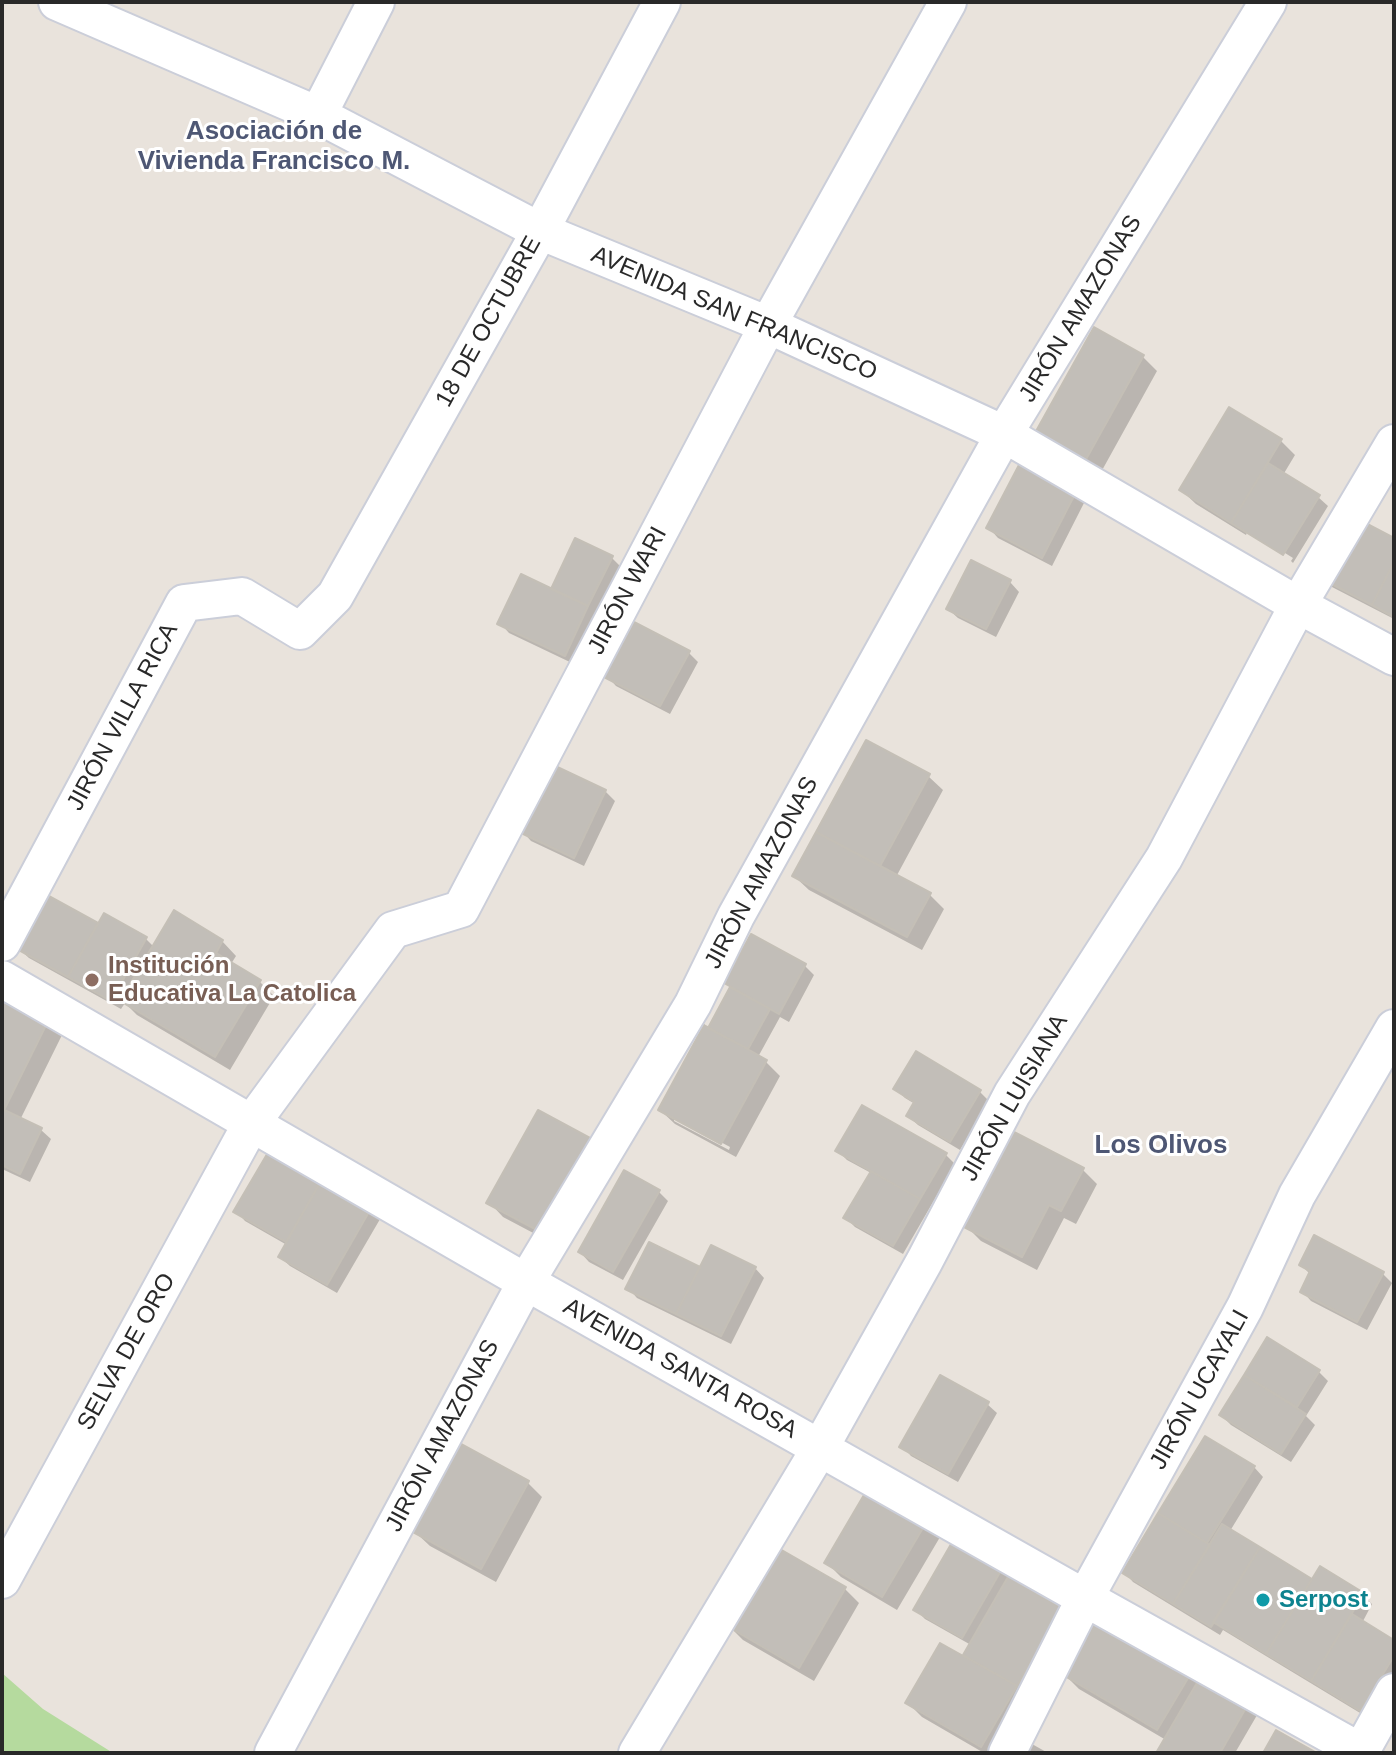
<!DOCTYPE html>
<html>
<head>
<meta charset="utf-8">
<style>
	body { margin:0 }
	#map { position:relative; width:1396px; height:1755px; overflow:hidden; background:#e9e3dc; font-family:Helvetica,sans-serif }
	canvas { display:block }
	.frame { position:absolute; inset:0; border:4px solid #292929; pointer-events:none }
</style>
</head>
<body>
<div id="map">
<canvas width="1396" height="1755"></canvas>
<div class="frame"></div>
</div>
<script>
const context = document.querySelector('canvas').getContext('2d');
context.lineJoin = 'round';
function fill(path, color) { context.fillStyle = color; context.fill(path, 'evenodd'); }
const shape = rows => new Path2D(rows.map(r => 'M' + r).join(''));
function stroke(path, color, width, dash) { context.strokeStyle = color; context.lineWidth = width; context.lineCap = dash ? 'butt' : 'round'; context.setLineDash(dash || []); context.stroke(path); }
function write(font, color, halo, rows, align = 'center') {
  context.font = font + ' Helvetica,sans-serif'; context.lineWidth = 6; context.setLineDash([]); context.textBaseline = 'middle'; context.strokeStyle = halo; context.fillStyle = color; for (const [text, x, y, turn = 0] of rows) {
    context.save(); context.translate(x, y); context.rotate((+turn || 0) * Math.PI / 180); context.textAlign = isNaN(turn) ? turn : align; if (halo) context.strokeText(text, 0, 0); context.fillText(text, 0, 0); context.restore();
  }
}
const green = shape([
	[2,1673,43,1709,113,1753,2,1753]
]);
const shadow = shape([
	[1142,356,1157,371,1100,474,1052,447],
	[1281,441,1295,455,1283,475,1318,497,1328,506,1293,563,1291,561,1293,558,1248,530,1246,535,1196,504,1181,490],
	[1075,493,1084,503,1052,566,998,538,989,528],
	[1394,540,1394,619,1332,587,1322,578],
	[611,557,621,567,574,664,509,633,500,623],
	[1010,582,1019,592,996,637,958,618,948,609],
	[689,653,698,662,670,714,616,686,607,676],
	[928,776,943,790,896,877,930,895,944,909,922,950,809,890,794,876],
	[605,791,615,801,584,866,531,841,522,831],
	[48,898,99,926,146,939,154,947,222,941,236,956,231,964,260,982,274,996,230,1070,137,1015,125,1003,121,1009,29,958,19,949],
	[805,966,814,975,789,1022,780,1017,758,1057,766,1062,780,1076,736,1157,675,1124,660,1110,732,988,726,983],
	[674,1117,730,1147,729,1150,674,1121],
	[2,998,47,1020,62,1035,20,1120,41,1130,51,1139,30,1182,2,1169],
	[896,1089,979,1091,989,1101,960,1150,918,1125,908,1116,915,1104,905,1098],
	[539,1113,589,1140,603,1154,554,1244,503,1217,489,1202],
	[274,1147,383,1214,337,1293,290,1266,280,1257,287,1245,245,1221,236,1211],
	[838,1151,945,1154,955,1164,903,1254,855,1227,846,1218,871,1173,847,1160],
	[1083,1170,1097,1184,1076,1224,1064,1218,1037,1270,981,1241,966,1226],
	[659,1192,668,1201,623,1280,589,1262,580,1252],
	[1301,1265,1383,1274,1392,1283,1367,1330,1311,1301,1302,1291,1311,1275],
	[755,1268,764,1278,731,1344,637,1298,628,1288],
	[1267,1340,1319,1372,1328,1381,1306,1416,1315,1425,1291,1462,1231,1425,1221,1415],
	[987,1404,997,1413,958,1482,911,1456,902,1446],
	[1206,1438,1254,1467,1263,1477,1230,1531,1312,1582,1320,1569,1363,1595,1372,1604,1362,1623,1394,1643,1394,1681,1370,1719,1223,1630,1220,1635,1133,1582,1124,1572],
	[528,1483,542,1497,496,1582,430,1546,415,1532],
	[872,1485,943,1532,897,1610,841,1577,827,1563],
	[1002,1569,1011,1578,1010,1581,1061,1610,1000,1753,984,1753,922,1717,908,1703,972,1662,965,1655,971,1645,925,1619,915,1609],
	[845,1589,859,1603,814,1681,743,1640,729,1626],
	[1190,1674,1199,1683,1260,1710,1235,1753,1158,1753,1166,1740,1079,1689,1065,1675],
	[1032,1744,1048,1753,1026,1753]
]);
const building = shape([
	[1094,327,1144,355,1085,461,1035,433,1094,327],
	[1229,407,1282,439,1231,523,1179,490,1229,407],
	[1020,463,1076,492,1042,558,986,528,1020,463],
	[1268,463,1320,495,1283,555,1231,523,1268,463],
	[1352,516,1394,538,1394,562,1372,605,1320,578,1352,516],
	[575,538,613,556,588,606,551,589,575,538],
	[971,560,1011,580,986,629,946,609,971,560],
	[1394,562,1394,617,1372,605,1394,562],
	[521,574,588,606,565,656,497,624,521,574],
	[634,622,690,651,660,706,604,677,634,622],
	[866,740,930,774,880,866,816,832,866,740],
	[551,764,606,790,574,858,519,832,551,764],
	[816,832,931,893,907,937,792,876,816,832],
	[47,895,98,923,68,977,17,949,47,895],
	[174,910,223,940,216,953,261,980,215,1057,120,1001,174,910],
	[104,913,147,937,111,1001,68,977,104,913],
	[751,934,806,964,779,1014,724,983,751,934],
	[730,987,770,1009,748,1049,708,1028,730,987],
	[2,996,49,1019,4,1110,2,1109,2,996],
	[704,1025,767,1060,721,1144,658,1110,704,1025],
	[916,1051,981,1090,950,1142,906,1116,914,1102,893,1089,916,1051],
	[862,1105,947,1153,920,1199,835,1151,862,1105],
	[2,1109,42,1128,20,1174,2,1165,2,1109],
	[538,1110,590,1138,539,1231,486,1203,538,1110],
	[1014,1132,1084,1168,1061,1211,1049,1205,1022,1257,964,1227,1014,1132],
	[273,1144,325,1174,286,1242,233,1212,273,1144],
	[624,1170,660,1190,613,1272,578,1252,624,1170],
	[871,1171,920,1199,893,1246,843,1218,871,1171],
	[325,1174,374,1203,327,1285,278,1257,325,1174],
	[1314,1235,1384,1272,1357,1322,1300,1292,1310,1271,1299,1265,1314,1235],
	[649,1242,700,1267,676,1314,625,1289,649,1242],
	[711,1245,756,1267,721,1336,676,1314,711,1245],
	[1267,1337,1320,1370,1297,1407,1244,1375,1267,1337],
	[940,1375,989,1402,948,1474,899,1447,940,1375],
	[1244,1375,1306,1414,1281,1454,1219,1415,1244,1375],
	[1205,1436,1255,1466,1207,1543,1158,1513,1205,1436],
	[461,1444,529,1481,481,1569,413,1532,461,1444],
	[871,1483,930,1516,882,1597,824,1563,871,1483],
	[1158,1513,1210,1545,1173,1604,1122,1573,1158,1513],
	[1222,1524,1260,1547,1211,1627,1173,1604,1222,1524],
	[954,1539,1003,1567,962,1638,913,1610,954,1539],
	[773,1545,846,1587,799,1668,727,1626,773,1545],
	[1260,1547,1312,1579,1266,1654,1213,1622,1260,1547],
	[1320,1566,1364,1593,1311,1681,1266,1654,1320,1566],
	[1008,1577,1062,1608,1017,1686,963,1655,1008,1577],
	[1352,1614,1394,1640,1394,1656,1360,1711,1311,1681,1352,1614],
	[1096,1618,1191,1673,1157,1730,1063,1675,1096,1618],
	[940,1643,1017,1686,981,1747,905,1703,940,1643],
	[1204,1671,1251,1699,1220,1753,1156,1753,1204,1671],
	[1276,1730,1317,1753,1263,1753,1276,1730]
]);
const minor = shape([
	[57,2,318,115,540,231,768,325,1004,434,1298,605,1394,657],
	[318,115,376,2],
	[2,943,184,603,242,596,300,631,335,596,540,231,662,2],
	[2,979,526,1282,1085,1598,1363,1753],
	[2,1580,251,1124,393,930,461,909,768,325,948,2],
	[273,1753,526,1282,693,1004,736,916,1004,434,1268,2],
	[637,1753,820,1448,924,1262,1012,1094,1164,858,1298,605,1394,443],
	[1007,1753,1085,1598,1245,1307,1297,1195,1394,1028],
	[1360,1753,1394,1692]
]);
const markers = [
	[92,980,8,"#8d6e63"],
	[1263,1600,8,"#0f9aa8"]
];
const streetNames = [
	["JIRÓN AMAZONAS",1081,309,-59],
	["AVENIDA SAN FRANCISCO",734,314,23],
	["18 DE OCTUBRE",489,322,-61],
	["JIRÓN WARI",628,591,-62],
	["JIRÓN VILLA RICA",123,717,-62],
	["JIRÓN AMAZONAS",762,873,-62],
	["JIRÓN LUISIANA",1015,1098,-60],
	["SELVA DE ORO",127,1352,-61],
	["AVENIDA SANTA ROSA",680,1369,29],
	["JIRÓN UCAYALI",1200,1390,-61],
	["JIRÓN AMAZONAS",443,1436,-62]
];
const educationNames = [
	["Institución",108,966],
	["Educativa La Catolica",108,994]
];
const cultureNames = [
	["Serpost",1279,1600]
];
const neighbourhoodNames = [
	["Asociación de",274,132],
	["Vivienda Francisco M.",274,162],
	["Los Olivos",1161,1146]
];
fill(green, '#b5da9e');
fill(shadow, '#0003');
fill(building, '#c2beb8');
stroke(building, '#c4bfb6', 2);
stroke(minor, '#cbced9', 40);
stroke(minor, '#fff', 36);
for (const [x, y, r, color] of markers) { const dot = new Path2D(); dot.arc(x, y, r, 0, 2 * Math.PI); context.fillStyle = color; context.fill(dot); stroke(dot, '#fff', 3); }
write('24px', '#292929', '#fff', streetNames);
write('bold 24px', '#785e54', '#fff', educationNames, 'left');
write('bold 24px', '#0d838f', '#fff', cultureNames, 'left');
write('bold 26px', '#4e5774', '#fff', neighbourhoodNames);
</script>
</body>
</html>
